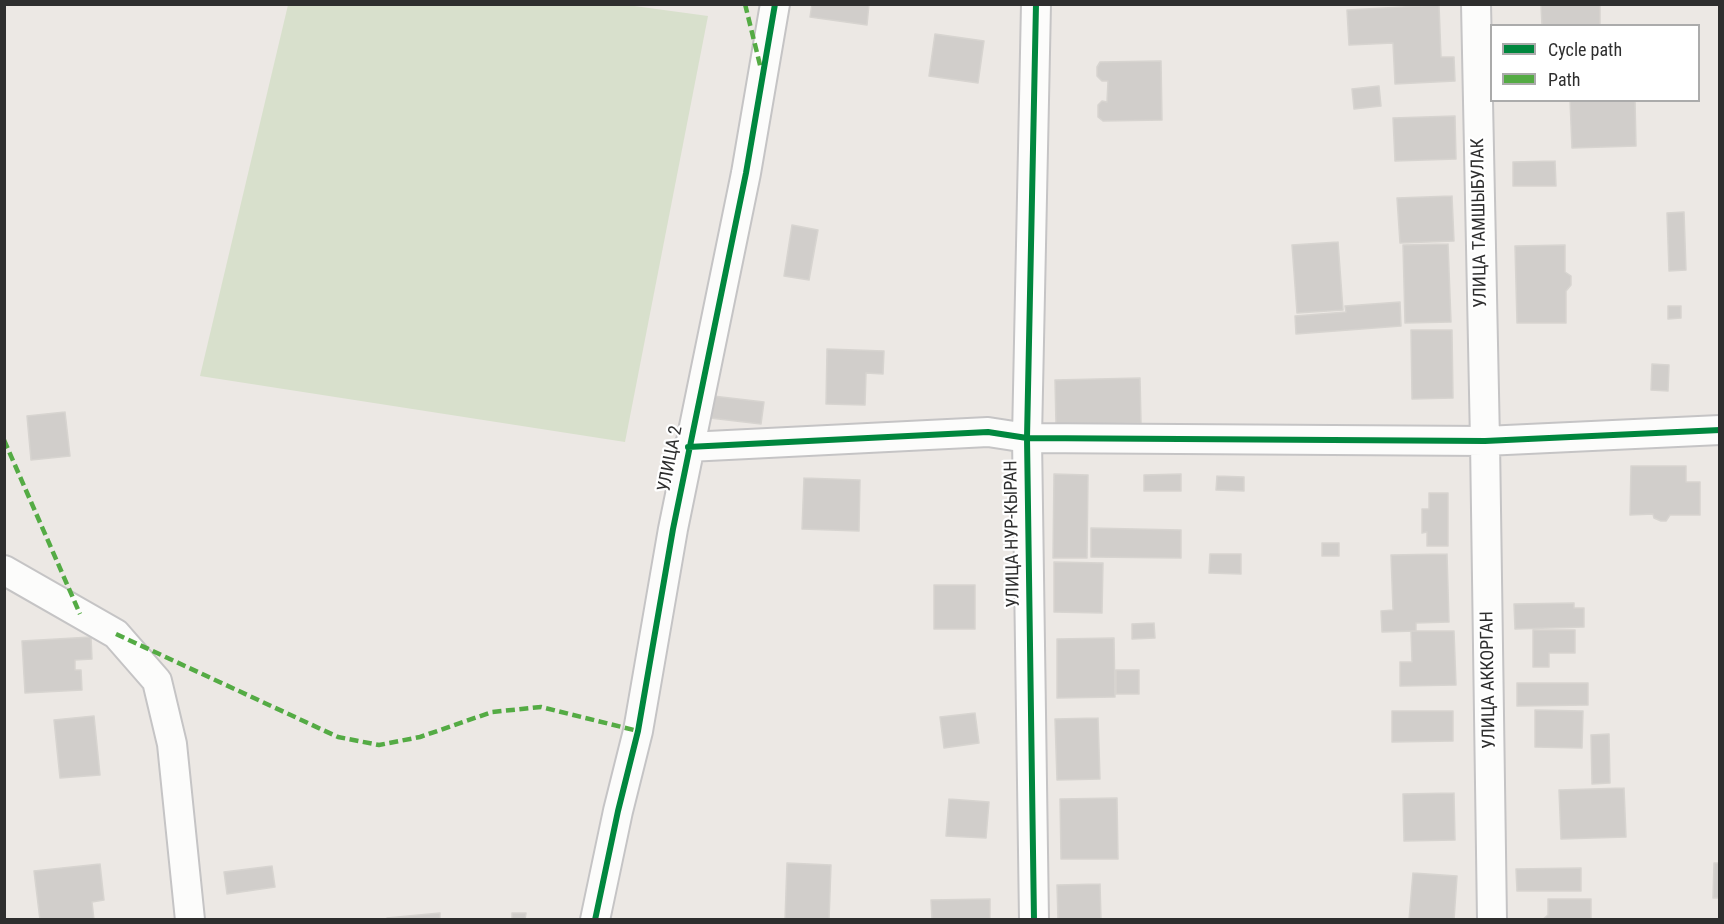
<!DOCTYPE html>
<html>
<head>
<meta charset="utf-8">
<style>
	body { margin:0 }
	#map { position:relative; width:1724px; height:924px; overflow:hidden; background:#ece8e4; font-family:"Roboto Condensed",sans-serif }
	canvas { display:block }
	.frame { position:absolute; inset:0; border:6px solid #2e2e2e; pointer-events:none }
	.legend { position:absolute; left:1490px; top:24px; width:210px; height:78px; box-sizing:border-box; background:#fff; border:2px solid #ababab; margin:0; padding:8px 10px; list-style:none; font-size:18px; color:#2e2e2e }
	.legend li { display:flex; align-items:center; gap:12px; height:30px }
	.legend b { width:30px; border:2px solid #ababab }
</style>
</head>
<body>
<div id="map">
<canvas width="1724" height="924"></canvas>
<div class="frame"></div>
<ul class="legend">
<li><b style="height:8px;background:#00873e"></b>Cycle path</li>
<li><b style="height:8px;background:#54ab44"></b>Path</li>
</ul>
</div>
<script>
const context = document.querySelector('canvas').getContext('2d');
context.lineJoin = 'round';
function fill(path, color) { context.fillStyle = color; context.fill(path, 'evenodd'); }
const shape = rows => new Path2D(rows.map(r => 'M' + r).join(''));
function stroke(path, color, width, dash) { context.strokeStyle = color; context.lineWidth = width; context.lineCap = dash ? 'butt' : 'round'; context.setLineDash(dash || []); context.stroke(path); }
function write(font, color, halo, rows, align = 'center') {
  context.font = font + ' "Roboto Condensed",sans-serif'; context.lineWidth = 4.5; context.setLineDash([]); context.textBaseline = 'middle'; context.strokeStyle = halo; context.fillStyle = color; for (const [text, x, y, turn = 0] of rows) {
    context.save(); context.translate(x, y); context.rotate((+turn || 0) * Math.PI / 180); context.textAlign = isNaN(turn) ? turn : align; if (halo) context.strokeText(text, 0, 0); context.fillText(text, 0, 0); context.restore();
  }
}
const cemetery = shape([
	[627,5,708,16,625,442,200,376,288,5]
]);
const building = shape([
	[812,4,869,4,867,25,810,17,812,4],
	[1600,4,1600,26,1542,26,1541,5,1600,4],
	[1439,5,1441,57,1454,57,1455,81,1395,84,1393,43,1349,45,1347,10,1439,5],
	[935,34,984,41,978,83,929,76,935,34],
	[1161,61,1162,120,1103,121,1098,117,1098,105,1102,101,1107,102,1108,81,1102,81,1097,76,1097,67,1100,62,1161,61],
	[1379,86,1381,106,1354,109,1352,89,1379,86],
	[1570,100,1635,100,1636,146,1572,148,1570,100],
	[1455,116,1456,159,1395,161,1393,118,1455,116],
	[1555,161,1556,186,1513,186,1513,162,1555,161],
	[1452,196,1454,241,1400,243,1397,198,1452,196],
	[1684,212,1686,270,1669,271,1667,213,1684,212],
	[792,225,818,230,809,280,784,276,792,225],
	[1338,242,1343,310,1297,313,1292,245,1338,242],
	[1448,244,1451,322,1405,323,1403,245,1448,244],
	[1565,245,1565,272,1571,276,1571,285,1566,291,1566,323,1517,323,1515,246,1565,245],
	[1400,302,1401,326,1296,334,1295,316,1346,312,1345,306,1400,302],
	[1668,306,1681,306,1681,318,1668,319,1668,306],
	[1411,330,1452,330,1453,398,1412,399,1411,330],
	[827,349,884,351,883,374,866,373,865,405,826,404,827,349],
	[1652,364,1669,365,1668,391,1651,390,1652,364],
	[1140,378,1141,423,1056,425,1055,380,1140,378],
	[713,396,764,402,761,424,710,418,713,396],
	[65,412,70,456,31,460,27,416,65,412],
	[1631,466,1686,466,1686,482,1700,482,1700,515,1670,515,1666,521,1661,521,1654,518,1653,514,1630,515,1631,466],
	[1054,474,1088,475,1087,558,1053,558,1054,474],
	[1181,474,1181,491,1144,491,1144,475,1181,474],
	[1217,476,1244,477,1244,491,1216,490,1217,476],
	[804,478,860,480,859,531,802,529,804,478],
	[1429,493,1448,493,1448,546,1427,546,1427,532,1422,533,1422,509,1429,509,1429,493],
	[1091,528,1181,530,1181,558,1091,557,1091,528],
	[1322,543,1339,543,1339,556,1322,556,1322,543],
	[1210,554,1241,554,1241,574,1209,573,1210,554],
	[1447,554,1449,622,1416,623,1416,631,1382,632,1381,611,1393,610,1391,555,1447,554],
	[1054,562,1103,563,1102,613,1054,612,1054,562],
	[934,585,975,585,975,629,934,629,934,585],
	[1574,603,1574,608,1584,608,1584,627,1515,629,1514,604,1574,603],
	[1154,623,1155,638,1132,639,1132,624,1154,623],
	[1533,630,1575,630,1575,653,1549,653,1549,667,1533,667,1533,630],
	[1411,631,1454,631,1456,685,1400,686,1400,662,1412,662,1411,631],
	[91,637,92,659,75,660,75,670,81,670,82,690,25,693,22,641,91,637],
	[1114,638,1115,697,1057,698,1057,639,1114,638],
	[1116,670,1139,670,1139,694,1116,694,1116,670],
	[1517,683,1588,683,1588,705,1517,706,1517,683],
	[1535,710,1583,711,1582,748,1535,747,1535,710],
	[1392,711,1453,711,1453,741,1392,742,1392,711],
	[975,713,979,743,944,748,940,717,975,713],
	[94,716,100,775,60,778,54,720,94,716],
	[1098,718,1100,779,1057,780,1055,719,1098,718],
	[1609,734,1610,783,1592,784,1591,735,1609,734],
	[1624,788,1626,837,1561,839,1559,790,1624,788],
	[1454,793,1455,840,1404,841,1403,794,1454,793],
	[1117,798,1118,859,1061,859,1060,799,1117,798],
	[949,799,989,802,986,838,946,836,949,799],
	[787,863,831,865,829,920,785,920,787,863],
	[1714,863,1720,863,1720,898,1713,898,1714,863],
	[100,864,104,900,92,902,94,920,40,920,34,871,100,864],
	[272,866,275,887,227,894,224,872,272,866],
	[1581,868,1581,891,1517,891,1516,869,1581,868],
	[1413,873,1457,876,1454,920,1409,920,1413,873],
	[1100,884,1101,920,1058,920,1057,885,1100,884],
	[990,899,990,920,932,920,931,900,990,899],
	[1548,899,1591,899,1591,920,1542,920,1548,915,1548,899],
	[440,913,440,920,388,920,387,918,440,913],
	[512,913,526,913,525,920,512,920,512,913]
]);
const street = shape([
	[1476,4,1485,441,1492,920],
	[688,447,988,432,1027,438,1485,441,1720,430],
	[4,570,116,634,157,681,172,744,190,920],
	[595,920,618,811,638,731,673,529,746,173,775,4],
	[1034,920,1027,438,1036,4]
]);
const quiet = shape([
	[745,4,761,69],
	[4,440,80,614],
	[116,634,338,737,379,745,420,737,492,712,541,707,638,731]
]);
const cycleway = shape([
	[688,447,988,432,1027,438,1485,441,1720,430],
	[595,920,618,811,638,731,673,529,746,173,775,4],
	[1034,920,1027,438,1036,4]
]);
const streetNames = [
	["УЛИЦА ТАМШЫБУЛАК",1480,223,-91],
	["УЛИЦА 2",671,459,-79],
	["УЛИЦА НУР-КЫРАН",1013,534,-91],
	["УЛИЦА АККОРГАН",1489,680,-91]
];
fill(cemetery, '#d8e0cc');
fill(building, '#d1cecb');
stroke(building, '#d7d4d0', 1.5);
stroke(street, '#c5c4c5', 32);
stroke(street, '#fcfcfb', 28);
stroke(quiet, '#54ab44', 4.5, [9, 4.5]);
stroke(cycleway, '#00873e', 6);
write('18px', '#2e2e2e', '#fff', streetNames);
</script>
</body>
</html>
